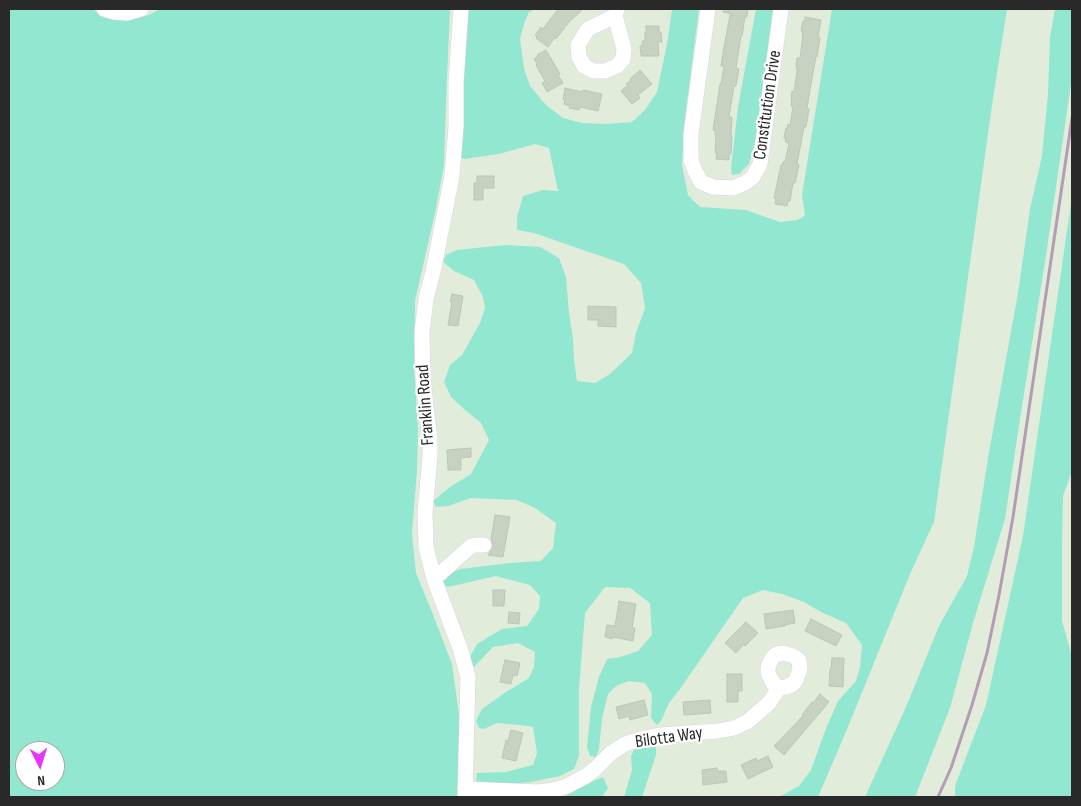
<!DOCTYPE html>
<html>
<head>
<meta charset="utf-8">
<style>
	body { margin:0 }
	#map { position:relative; width:1081px; height:806px; overflow:hidden; background:#e1edda; font-family:"Sofia Sans Condensed",sans-serif }
	canvas { display:block }
	.frame { position:absolute; inset:0; border:10px solid #292929; pointer-events:none }
	.north { position:absolute; left:15px; top:741px; width:50px; height:50px; box-sizing:border-box; background:#fff; border:1px solid #a9a9a9; border-radius:50%; rotate:175deg; font-size:14px; font-weight:700; line-height:20px; text-align:center; color:#292929 }
	.north::after { content:''; display:block; margin:auto; width:18px; height:22px; background:#e834ff; clip-path:polygon(50% 0,100% 100%,50% 72%,0 100%) }
</style>
</head>
<body>
<div id="map">
<canvas width="1081" height="806"></canvas>
<div class="frame"></div>
<div class="north">N</div>
</div>
<script>
const context = document.querySelector('canvas').getContext('2d');
context.lineJoin = 'round';
function fill(path, color) { context.fillStyle = color; context.fill(path, 'evenodd'); }
const shape = rows => new Path2D(rows.map(r => 'M' + r).join(''));
function stroke(path, color, width, dash) { context.strokeStyle = color; context.lineWidth = width; context.lineCap = dash ? 'butt' : 'round'; context.setLineDash(dash || []); context.stroke(path); }
function write(font, color, halo, rows, align = 'center') {
  context.font = font + ' "Sofia Sans Condensed",sans-serif'; context.lineWidth = 4.5; context.setLineDash([]); context.textBaseline = 'middle'; context.strokeStyle = halo; context.fillStyle = color; for (const [text, x, y, turn = 0] of rows) {
    context.save(); context.translate(x, y); context.rotate((+turn || 0) * Math.PI / 180); context.textAlign = isNaN(turn) ? turn : align; if (halo) context.strokeText(text, 0, 0); context.fillText(text, 0, 0); context.restore();
  }
}
const green = shape([
	[9,9,92,9,100,14,121,19,149,15,160,9,450,9,446,102,444,165,435,213,415,301,414,365,418,430,417,470,412,534,416,573,432,612,452,664,459,715,459,781,457,797,9,797],
	[25,751,55,751,55,781,25,781],
	[468,9,536,9,529,12,524,24,520,39,524,68,530,86,546,105,563,118,582,123,607,124,632,122,645,110,657,92,668,39,672,9,699,9,685,118,682,165,688,195,700,207,746,210,780,222,798,220,805,215,802,195,832,9,1007,9,992,105,934,522,910,574,848,727,818,797,779,797,799,786,811,770,825,731,838,701,856,681,860,667,862,645,846,623,821,612,804,602,782,594,763,590,743,598,680,689,669,703,661,721,657,725,651,718,652,694,645,683,629,681,616,686,608,694,602,718,599,749,596,757,590,756,587,747,591,707,599,677,607,659,620,657,638,651,652,635,650,603,630,588,605,587,585,613,579,688,579,756,574,769,560,776,531,782,486,786,476,781,477,773,506,772,533,765,537,753,533,727,520,725,497,723,484,729,479,728,476,721,482,709,503,694,529,678,534,667,535,652,518,643,493,647,474,667,470,657,477,644,502,629,527,626,539,609,540,596,530,585,496,576,448,587,441,583,446,574,461,569,510,563,541,561,553,548,556,523,535,508,517,500,471,498,448,506,436,507,433,501,450,487,471,474,489,440,481,423,464,409,451,397,444,382,450,365,462,355,480,323,485,308,483,297,474,280,454,271,443,262,446,255,457,250,505,245,540,247,559,258,566,277,569,313,573,339,574,360,577,381,595,383,610,374,632,353,636,333,645,308,641,283,624,264,534,233,517,230,517,217,523,196,543,190,558,191,549,148,535,144,499,154,464,159,461,157,464,64],
	[756,9,775,9,755,142,749,164,739,174,732,175,731,168,738,107],
	[1055,9,1072,9,1072,77,1045,262,1019,425,1005,519,973,623,950,708,915,797,865,797,906,707,939,626,967,576,974,547,988,458,1018,293,1030,209,1042,156,1048,94,1050,37],
	[1072,196,1072,471,1063,496,1062,548,1062,621,1072,657,1072,797,955,797,955,786,986,705,1023,536],
	[649,746,656,747,656,755,642,797,624,797,632,770,631,756,634,750],
	[603,777,608,788,602,797,563,797,593,781]
]);
const building = shape([
	[558,9,583,9,569,22,556,39,554,38,548,47,536,38,537,37,535,35,541,27,543,29,558,9],
	[724,9,748,9,747,17,745,17,742,36,741,36,736,68,739,69,736,86,734,86,729,117,732,117,731,135,732,136,731,154,729,154,729,160,716,159,717,153,715,153,716,135,715,135,715,130,713,130,720,84,721,84,724,66,721,66,724,47,730,15,732,14,723,12,724,9],
	[805,17,821,20,818,37,820,38,817,57,816,56,810,90,807,108,809,109,806,127,804,127,797,164,799,165,795,183,793,183,790,201,788,201,787,206,775,204,776,199,774,198,781,165,782,166,783,162,785,162,789,143,785,142,786,138,784,138,786,128,787,128,788,124,790,125,793,107,791,106,792,101,791,101,792,91,794,92,797,72,797,68,796,68,797,58,800,58,803,36,802,36,803,31,801,31,803,21,805,21,805,17],
	[646,26,659,26,659,32,661,32,662,42,658,42,659,56,641,56,640,46,643,46,642,41,645,41,645,32,646,32,646,26],
	[546,50,560,74,558,75,563,83,547,92,542,83,545,81,536,65,537,64,534,59,538,56,537,55,546,50],
	[640,70,652,84,638,95,640,98,632,104,621,91,628,85,626,84,631,80,630,79,640,70],
	[565,88,582,92,583,90,602,94,598,111,580,107,579,110,569,108,570,106,564,104,565,100,563,100,565,88],
	[477,176,494,176,494,188,483,188,483,200,474,200,474,183,477,183,477,176],
	[452,294,463,296,458,326,448,325,452,302,450,302,452,294],
	[588,306,616,307,616,327,598,326,598,320,588,320,588,306],
	[471,448,471,457,461,458,461,470,448,470,447,450,471,448],
	[495,515,510,517,503,557,488,555,492,549,493,545,491,539,495,515],
	[493,590,505,590,504,606,493,606,493,590],
	[619,601,636,604,632,628,635,628,633,641,613,637,612,639,605,637,607,625,615,626,619,601],
	[793,610,795,623,785,625,785,626,766,629,764,614,793,610],
	[509,612,520,613,519,624,508,623,509,612],
	[811,619,842,635,836,646,805,631,811,619],
	[746,622,758,633,745,646,744,644,736,653,725,643,746,622],
	[832,658,844,658,843,687,829,686,830,669,831,669,832,658],
	[505,660,520,663,517,676,513,675,511,684,500,682,505,660],
	[727,674,742,674,742,691,738,691,738,702,727,702,727,674],
	[820,694,829,702,784,755,774,746,803,716,802,715,812,702,813,703,820,694],
	[644,700,648,715,630,720,629,716,619,719,616,707,644,700],
	[710,700,711,713,684,715,683,702,710,700],
	[511,730,523,733,516,761,502,758,506,740,508,741,511,730],
	[768,756,773,767,748,779,741,765,756,758,757,761,768,756],
	[717,768,718,771,726,771,727,782,703,785,702,770,717,768]
]);
const minor = shape([
	[104,9,114,12,127,13,141,9],
	[461,9,456,83,456,127,452,176,433,272,426,299,422,332,423,379,430,440,430,457,425,512,426,547,434,579,460,648,468,677,465,797],
	[708,9,691,134,691,160,695,171,701,182,713,187,733,188,745,183,753,177,760,164,781,9],
	[615,16,588,29,578,45,579,57,584,66,593,71,605,71,617,66,623,59,624,49,615,16,617,9],
	[434,579,471,546,476,545,484,545],
	[784,653,793,656,799,660,800,669,796,680,793,684,786,687,779,688,773,683,768,673,768,668,770,662,773,657,777,654,784,653],
	[466,789,538,792,554,790,567,786,586,776,595,769,611,753,625,744,640,739,660,735,718,731,734,728,747,722,769,703,779,688]
]);
const rail = shape([
	[938,797,951,768,972,705,987,653,999,595,1013,517,1072,118]
]);
const streetNames = [
	["Constitution Drive",768,105,-82],
	["Franklin Road",426,405,-94],
	["Bilotta Way",669,738,-8]
];
fill(green, '#92e7d0');
fill(building, '#c7d2c3');
stroke(building, '#b9c8b3', 1);
stroke(minor, '#e1cfe3', 16);
stroke(minor, '#fff', 15);
stroke(rail, '#b39cb5', 3);
write('18px', '#292929', '#fff', streetNames);
</script>
</body>
</html>
